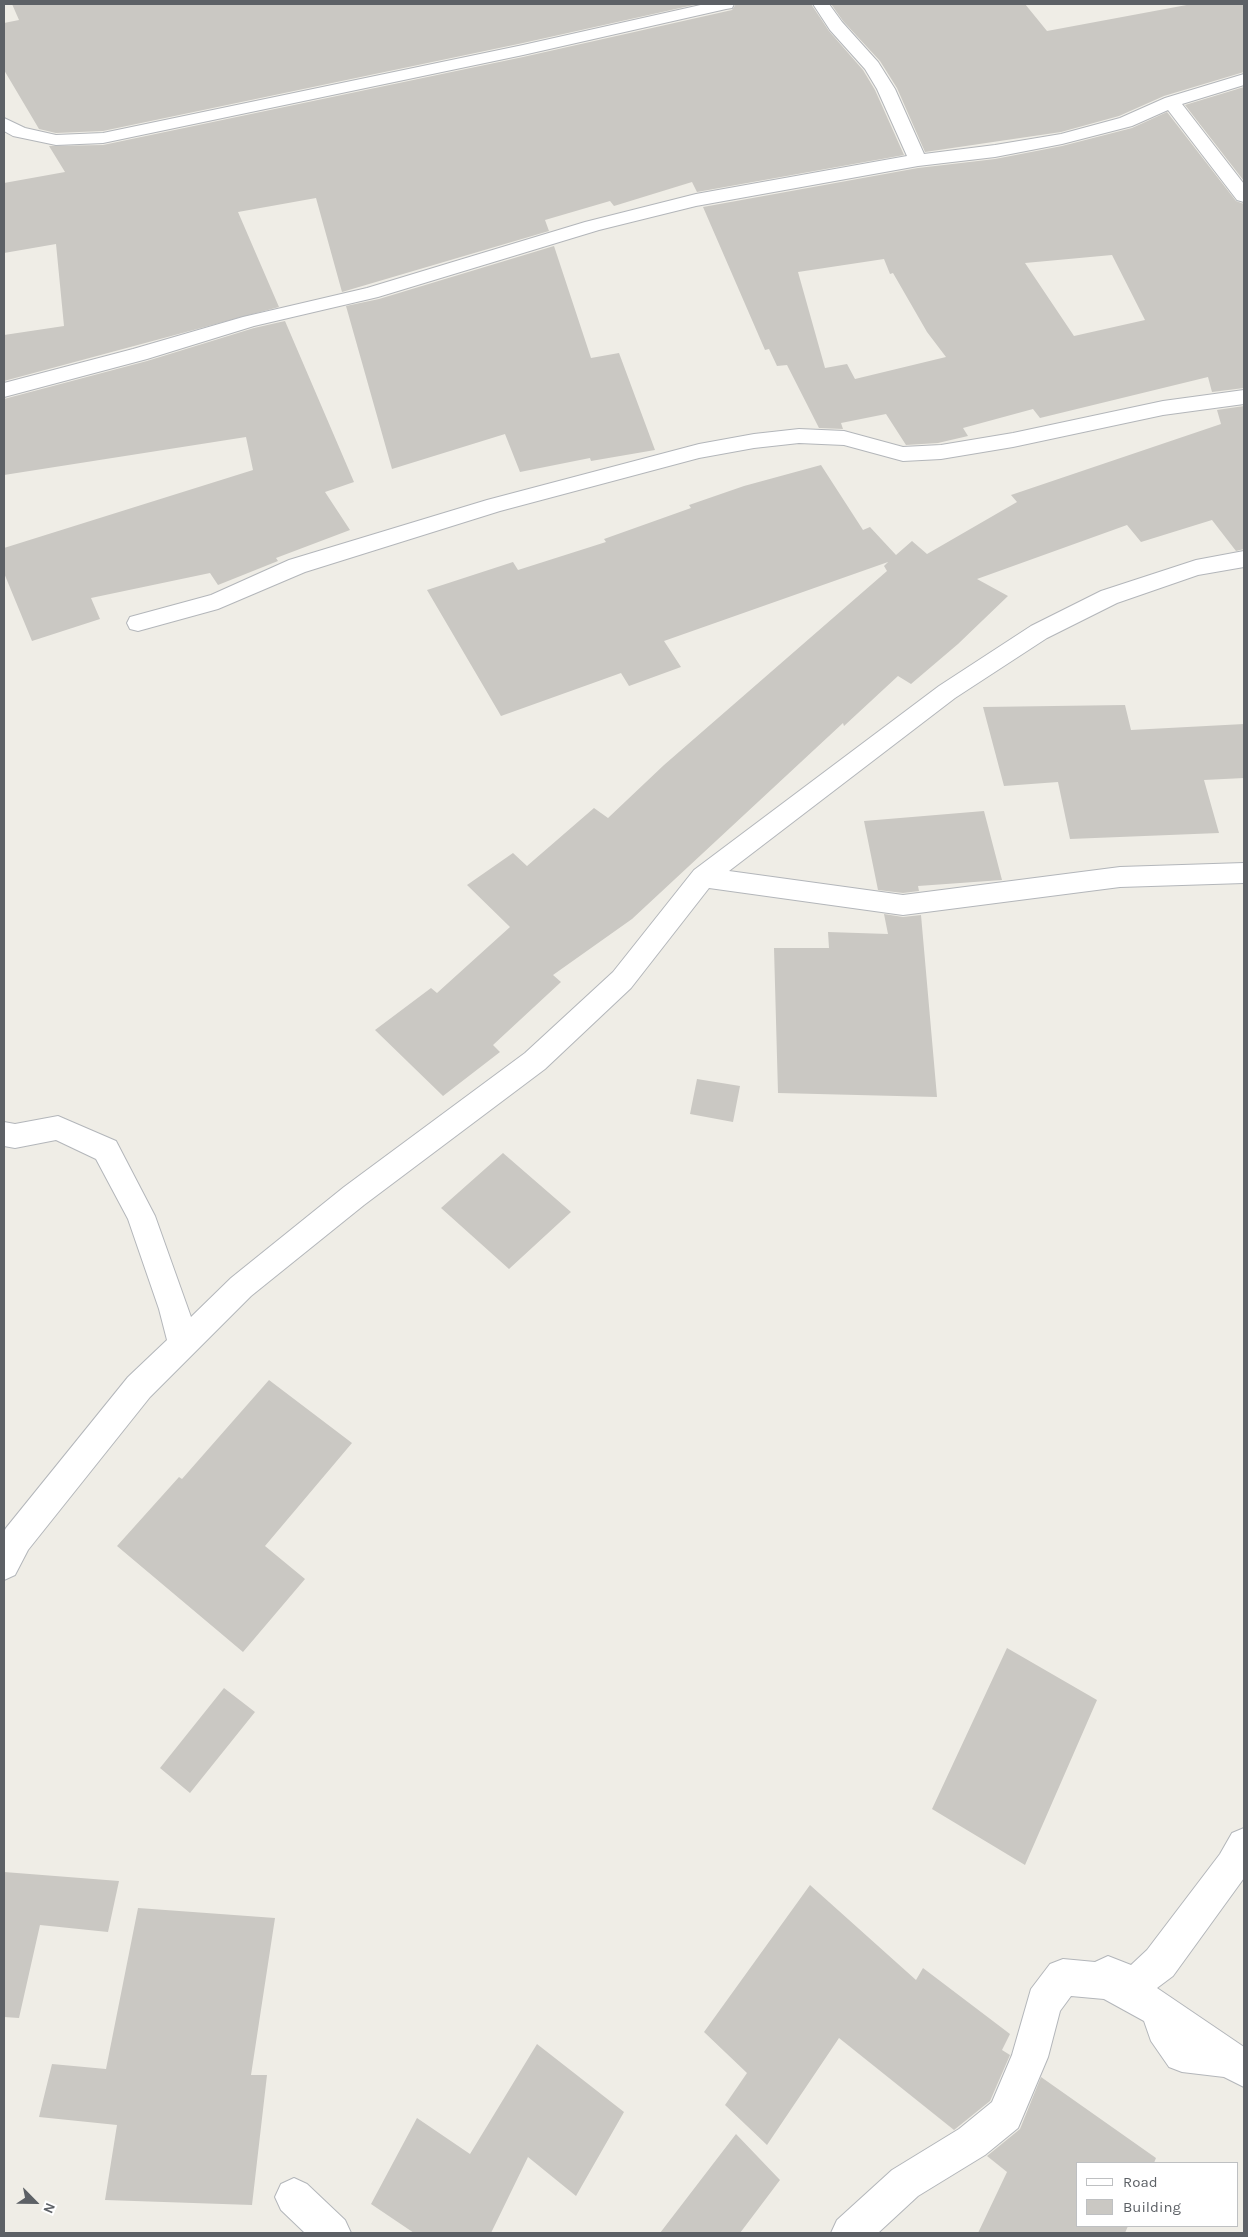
<!DOCTYPE html>
<html>
<head>
<meta charset="utf-8">
<style>
	body { margin:0 }
	#map { position:relative; width:1248px; height:2237px; overflow:hidden; background:#efede6; font-family:Karla,sans-serif }
	canvas { display:block }
	.frame { position:absolute; inset:0; border:5px solid #5d6166; pointer-events:none }
	.legend { position:absolute; left:1076px; top:2162px; width:162px; height:65px; box-sizing:border-box; background:#fff; border:1px solid #bec0c2; margin:0; padding:6px 9px; list-style:none; font-size:15px; color:#5d6166 }
	.legend li { display:flex; align-items:center; gap:10px; height:25px }
	.legend b { width:25px; border:1px solid #bec0c2 }
	.north { position:absolute; left:10px; top:2177px; width:50px; height:50px; -webkit-text-stroke:4px #fff; paint-order:stroke; rotate:113deg; font-size:14px; font-weight:700; line-height:20px; text-align:center; color:#5d6166 }
	.north::after { content:''; display:block; margin:auto; width:18px; height:22px; background:#5d6166; clip-path:polygon(50% 0,100% 100%,50% 72%,0 100%) }
</style>
</head>
<body>
<div id="map">
<canvas width="1248" height="2237"></canvas>
<div class="frame"></div>
<ul class="legend">
<li><b style="height:6px;background:#fff"></b>Road</li>
<li><b style="height:14px;background:#cac8c3"></b>Building</li>
</ul>
<div class="north">N</div>
</div>
<script>
const context = document.querySelector('canvas').getContext('2d');
context.lineJoin = 'round';
function fill(path, color) { context.fillStyle = color; context.fill(path, 'evenodd'); }
const shape = rows => new Path2D(rows.map(r => 'M' + r).join(''));
function stroke(path, color, width, dash) { context.strokeStyle = color; context.lineWidth = width; context.lineCap = dash ? 'butt' : 'round'; context.setLineDash(dash || []); context.stroke(path); }
const building = shape([
	[12,4,698,4,523,43,103,131,56,133,39,129,4,70,4,23,19,20],
	[736,4,811,4,829,31,863,70,875,90,904,155,697,192,692,182,614,206,610,201,545,220,549,231,342,292,316,198,238,212,279,307,4,381,4,335,64,326,56,244,4,253,4,183,65,172,49,146,103,145,523,57,732,10],
	[831,4,1025,4,1047,31,1192,4,1244,4,1244,72,1164,96,1119,116,1061,132,925,152,897,88,880,61,843,21],
	[1244,87,1244,181,1185,105],
	[1167,112,1236,201,1244,204,1244,388,1212,392,1208,377,1040,418,1033,409,963,428,968,436,938,443,906,445,886,414,841,423,843,429,819,428,787,365,777,366,769,349,765,350,703,207,918,168,995,159,1062,146,1132,128],
	[1112,255,1145,320,1074,336,1025,263],
	[884,259,890,274,893,273,927,332,946,357,855,379,847,364,825,368,798,272],
	[554,246,591,358,619,353,655,450,591,461,590,458,520,472,505,434,392,469,346,306,379,299],
	[285,321,354,482,325,492,350,530,276,558,278,561,218,585,210,573,91,598,100,619,32,641,4,573,4,548,253,470,246,437,4,475,4,399,147,361,254,328],
	[1244,406,1244,549,1236,551,1212,520,1141,542,1127,525,977,579,1008,596,958,644,911,684,898,676,844,726,843,723,632,919,553,975,561,982,493,1045,500,1052,443,1096,375,1030,431,988,437,993,510,927,467,885,513,853,527,866,594,808,608,818,664,765,887,571,884,566,888,562,664,641,681,667,629,686,621,673,501,716,427,590,513,562,518,570,606,542,604,539,691,508,689,505,744,486,821,465,863,530,870,527,896,555,912,541,927,554,1017,502,1011,495,1221,424,1217,410],
	[1125,705,1131,730,1244,724,1244,778,1204,780,1219,833,1070,839,1058,782,1004,786,983,707],
	[984,811,1002,880,918,886,919,891,903,893,878,890,864,821],
	[884,914,903,917,921,915,937,1097,778,1093,774,948,829,948,828,932,888,934],
	[697,1079,740,1086,733,1122,690,1114],
	[503,1153,571,1212,509,1269,441,1208],
	[269,1380,352,1443,265,1546,305,1579,243,1652,117,1546,179,1477,182,1479],
	[1007,1648,1097,1700,1025,1865,932,1809],
	[224,1688,255,1712,190,1793,160,1768],
	[4,1872,119,1881,108,1932,40,1925,19,2018,4,2017],
	[810,1885,916,1980,923,1968,1010,2034,1002,2050,1010,2055,990,2101,954,2130,839,2038,767,2145,725,2105,747,2073,704,2032],
	[138,1908,275,1918,251,2075,267,2075,252,2205,105,2200,117,2125,39,2117,52,2064,106,2069],
	[537,2044,624,2112,576,2196,528,2157,491,2233,414,2233,371,2204,417,2118,470,2154],
	[1041,2077,1156,2158,1154,2163,1077,2163,1077,2226,1128,2226,1125,2233,978,2233,1007,2172,987,2156,1020,2129],
	[736,2134,780,2180,740,2233,660,2233]
]);
const minor = shape([
	[705,4,734,4,732,8,726,9,523,55,103,143,56,145,13,136,4,131,4,118,25,128,56,135,103,133,523,45,705,4],
	[813,4,829,4,842,22,878,62,895,89,924,154,995,145,1061,134,1120,118,1165,98,1244,74,1244,85,1182,104,1244,184,1244,202,1237,200,1168,110,1132,126,1062,144,995,157,918,166,696,206,599,230,378,297,254,326,147,359,4,397,4,383,133,349,243,317,367,288,585,222,696,194,907,156,877,89,865,69,830,30,813,4],
	[1244,390,1244,404,1163,415,1013,447,941,459,903,461,844,445,799,443,754,448,699,458,500,511,305,572,218,609,138,631,130,629,127,623,130,617,211,595,289,560,487,500,699,444,754,434,799,429,844,431,903,447,941,445,1013,433,1163,401,1244,390],
	[1244,551,1244,567,1198,575,1117,603,1047,638,955,698,729,871,903,895,1120,867,1244,863,1244,883,1120,887,903,915,709,888,631,988,545,1069,364,1205,251,1296,150,1397,28,1550,15,1575,4,1580,4,1532,6,1528,128,1377,167,1340,159,1309,128,1219,96,1159,56,1140,15,1148,4,1146,4,1122,15,1124,58,1116,116,1141,155,1216,191,1317,231,1278,344,1187,525,1053,613,972,694,870,939,686,1031,626,1101,591,1196,560,1244,551],
	[1244,1828,1244,1878,1173,1976,1157,1988,1244,2047,1244,2087,1224,2077,1182,2072,1169,2067,1151,2041,1144,2021,1104,1999,1071,1996,1060,2011,1048,2057,1018,2128,985,2155,918,2196,878,2233,831,2233,837,2220,892,2170,959,2129,992,2102,1012,2055,1031,1989,1050,1964,1063,1959,1095,1962,1108,1956,1131,1965,1147,1950,1220,1854,1232,1833,1244,1828],
	[294,2178,307,2184,345,2220,351,2233,305,2233,281,2210,275,2197,281,2184,294,2178]
]);
fill(building, '#cac8c3');
stroke(minor, '#b3b6ba', 2);
fill(minor, '#fff');
</script>
</body>
</html>
